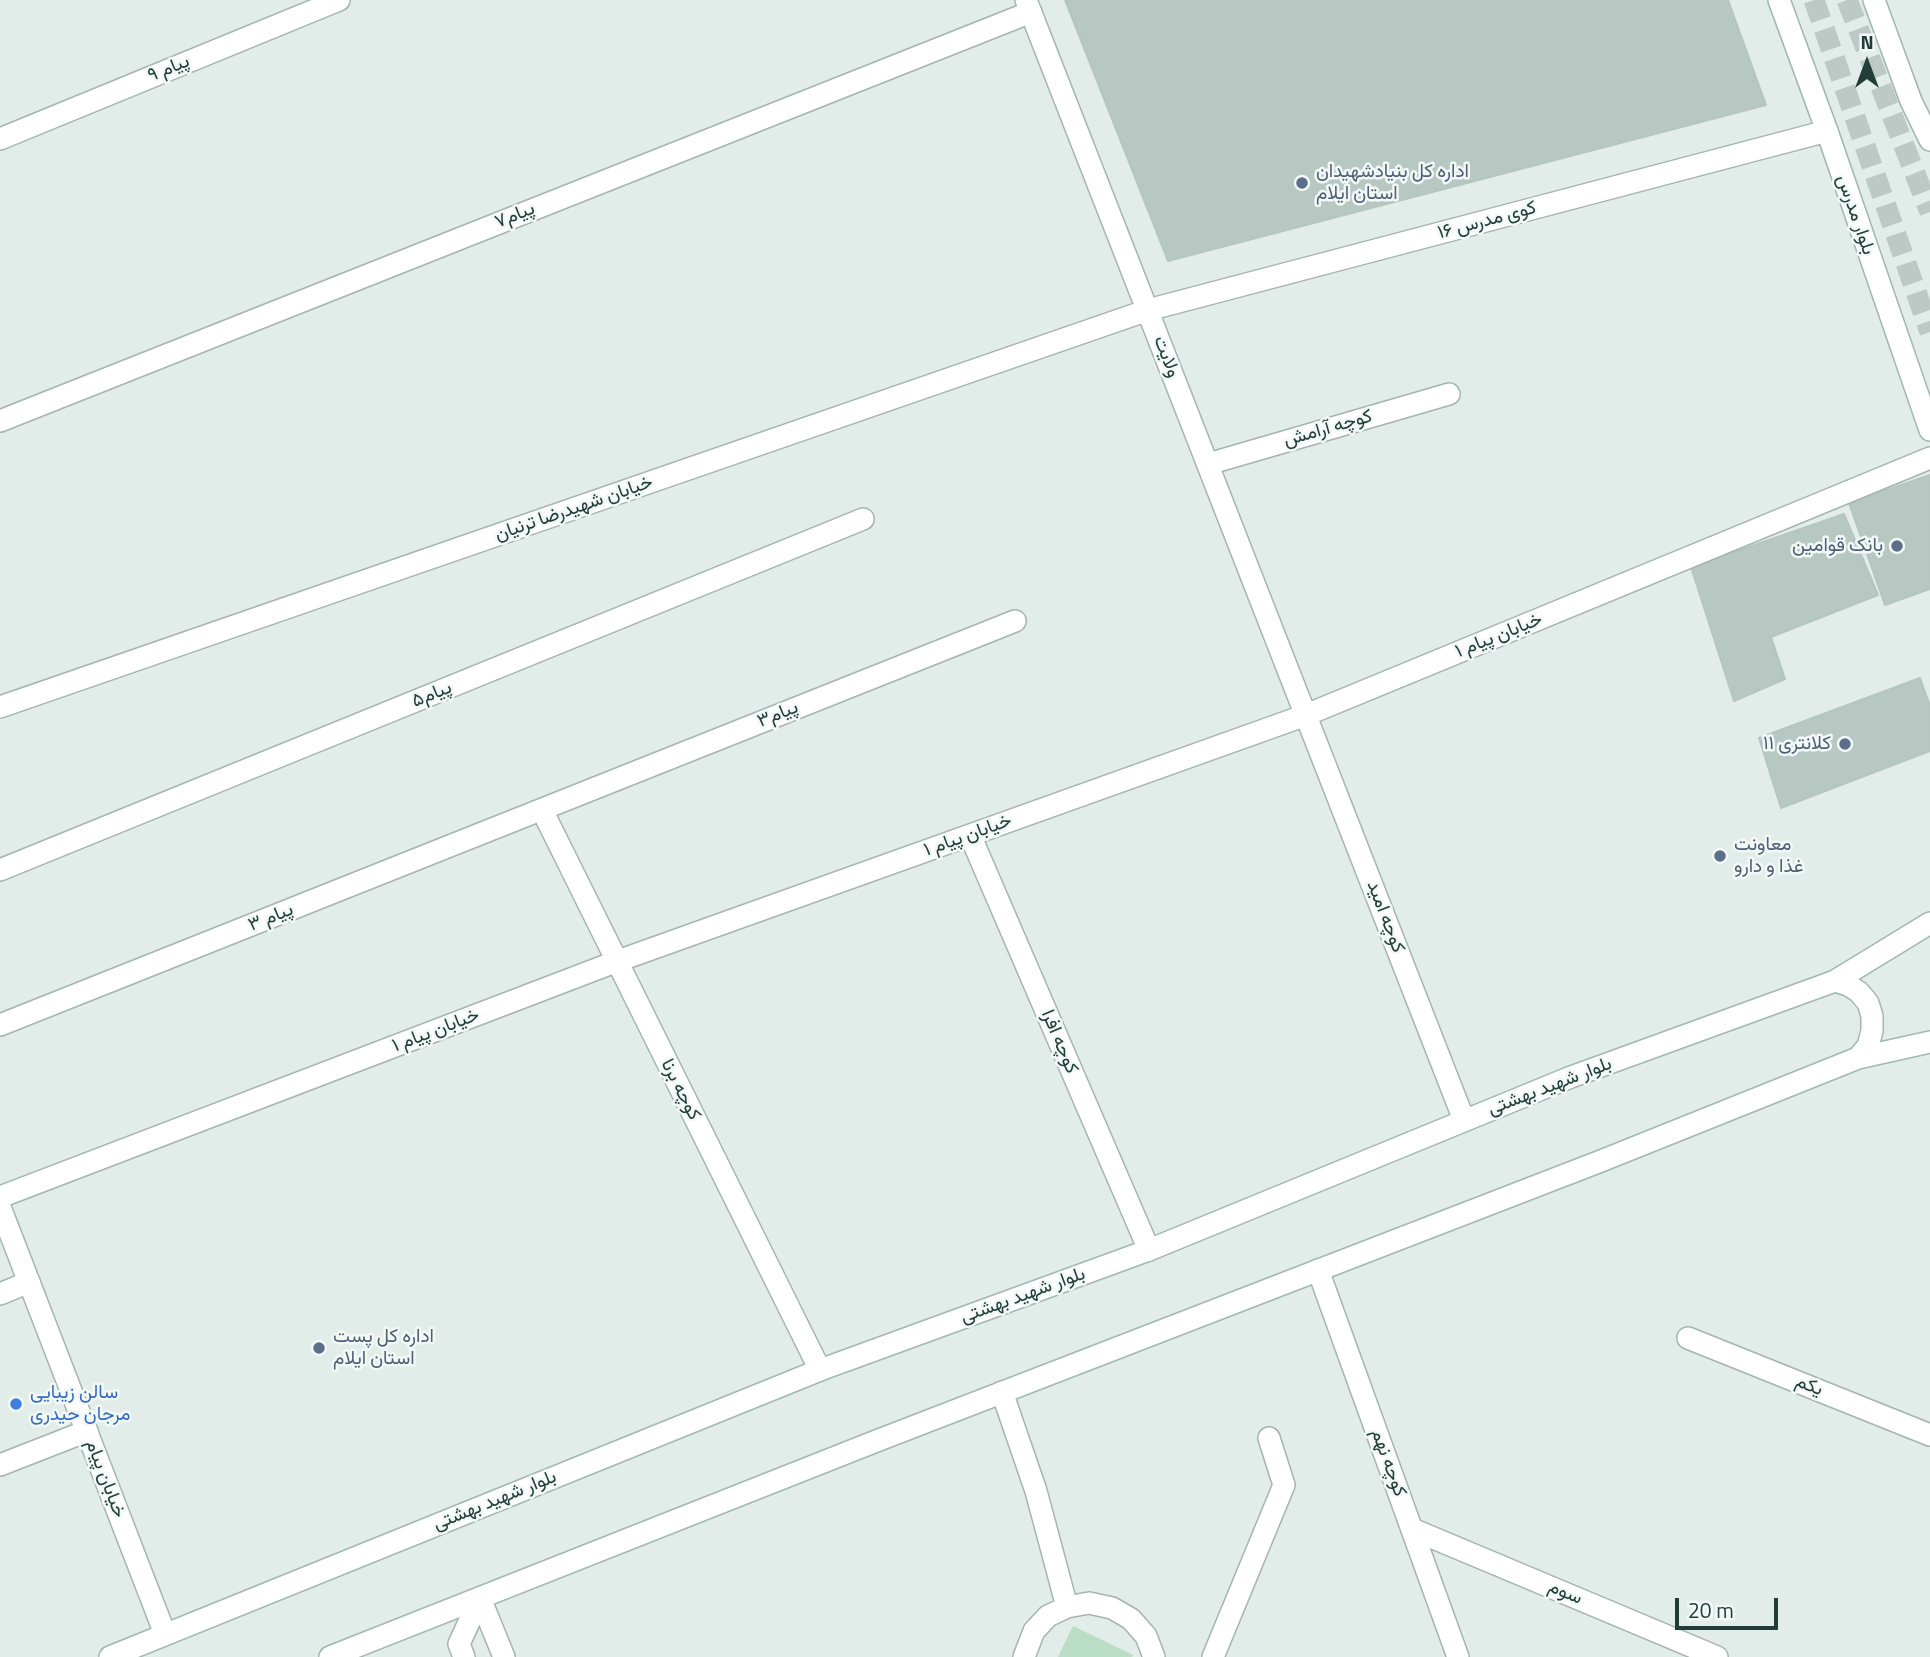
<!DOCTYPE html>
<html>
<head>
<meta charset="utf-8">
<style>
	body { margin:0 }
	#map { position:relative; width:1930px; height:1657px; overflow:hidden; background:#e2ece8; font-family:"Titillium Web",sans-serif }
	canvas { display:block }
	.north { position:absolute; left:1832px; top:28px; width:70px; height:70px; -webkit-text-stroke:5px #f2f8f6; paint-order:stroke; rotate:0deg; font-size:19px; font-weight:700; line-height:28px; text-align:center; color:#223d37 }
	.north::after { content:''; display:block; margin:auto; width:24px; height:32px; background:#223d37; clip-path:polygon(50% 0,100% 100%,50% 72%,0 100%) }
	.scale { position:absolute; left:1675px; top:1598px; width:103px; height:32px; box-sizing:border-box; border:4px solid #223d37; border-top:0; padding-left:9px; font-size:21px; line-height:24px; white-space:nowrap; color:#223d37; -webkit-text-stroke:5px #f2f8f6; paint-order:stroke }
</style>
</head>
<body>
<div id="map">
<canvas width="1930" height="1657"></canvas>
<div class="north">N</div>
<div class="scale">20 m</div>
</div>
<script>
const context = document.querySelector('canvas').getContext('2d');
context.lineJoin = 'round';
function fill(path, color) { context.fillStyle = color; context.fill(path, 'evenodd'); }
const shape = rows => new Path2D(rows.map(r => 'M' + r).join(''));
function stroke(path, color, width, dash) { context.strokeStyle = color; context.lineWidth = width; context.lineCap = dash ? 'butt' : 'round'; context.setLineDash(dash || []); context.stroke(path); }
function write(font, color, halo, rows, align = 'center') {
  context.font = font + ' "Titillium Web",Vazirmatn,sans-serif'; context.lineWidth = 5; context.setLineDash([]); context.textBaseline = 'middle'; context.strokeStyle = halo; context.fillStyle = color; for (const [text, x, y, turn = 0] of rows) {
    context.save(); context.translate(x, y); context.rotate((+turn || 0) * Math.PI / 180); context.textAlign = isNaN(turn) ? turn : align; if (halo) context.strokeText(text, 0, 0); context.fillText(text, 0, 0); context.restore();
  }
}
const green = shape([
	[1073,1626,1133,1655,1132,1657,1058,1657]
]);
const building = shape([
	[1065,0,1728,0,1766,105,1168,261,1065,0],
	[1930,475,1930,589,1885,605,1849,503,1930,475],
	[1844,514,1878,595,1771,637,1785,679,1734,701,1691,567,1844,514],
	[1920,678,1930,706,1930,751,1781,808,1759,738,1920,678]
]);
const secondaryTunnel = shape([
	[1814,0,1930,332],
	[1847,0,1930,212]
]);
const service = shape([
	[1002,1392,1036,1491,1067,1607],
	[480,1598,504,1657],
	[464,1657,459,1644,480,1598],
	[1024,1657,1034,1631,1048,1616,1067,1607,1089,1603,1112,1608,1131,1619,1146,1636,1154,1657],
	[1213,1657,1284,1485,1269,1438]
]);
const minor = shape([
	[1026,0,1464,1120],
	[0,139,339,0],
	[0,421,1031,12],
	[1208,464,1449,394],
	[0,707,1148,310,1827,131],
	[542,810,820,1370],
	[970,835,1149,1250],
	[0,870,863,519],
	[0,1025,1015,621],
	[0,1197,615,962,1306,715,1930,458],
	[1318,1270,1458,1657],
	[0,1294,29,1282],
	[1688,1338,1930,1435],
	[0,1465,87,1431],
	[1412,1529,1717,1657]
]);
const tertiary = shape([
	[0,1207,165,1634]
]);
const secondary = shape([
	[1779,0,1827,131,1930,430],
	[1874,0,1911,101,1930,140],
	[1835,981,1848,985,1859,992,1868,1003,1872,1016,1872,1031,1868,1046,1858,1058],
	[110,1657,820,1370,1149,1250,1571,1077,1835,981,1930,923],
	[330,1657,879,1440,1601,1161,1858,1058,1930,1042]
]);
const markers = [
	[1302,183,7,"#5c6f8a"],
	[1897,546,7,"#5c6f8a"],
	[1845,744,7,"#5c6f8a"],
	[1720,856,7,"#5c6f8a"],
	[319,1348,7,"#5c6f8a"],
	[16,1404,7,"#3f7fe0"]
];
const streetNames = [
	["پیام ۹",169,69,-22],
	["بلوار مدرس",1855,215,71],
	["پیام۷",515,216,-22],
	["کوی مدرس ۱۶",1487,221,-15],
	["ولایت",1166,357,69],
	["کوچه آرامش",1328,429,-16],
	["خیابان شهیدرضا ترنیان",574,509,-19],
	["خیابان پیام ۱",1499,636,-22],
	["پیام۵",432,695,-22],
	["پیام۳",778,715,-22],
	["خیابان پیام ۱",968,836,-20],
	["کوچه امید",1385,917,69],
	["پیام ۳",271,918,-22],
	["خیابان پیام ۱",436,1031,-21],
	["کوچه افرا",1059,1042,67],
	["بلوار شهید بهشتی",1550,1087,-21],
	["کوچه برنا",680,1090,63],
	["بلوار شهید بهشتی",1023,1296,-20],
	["یکم",1809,1386,22],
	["کوچه نهم",1388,1463,70],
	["خیابان پیام",105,1479,69],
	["بلوار شهید بهشتی",495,1501,-22],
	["سوم",1565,1593,23]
];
const serviceNames = [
	["اداره کل بنیادشهیدان",1316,172],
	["استان ایلام",1316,194],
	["بانک قوامین",1883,546,"right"],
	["کلانتری ۱۱",1831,744,"right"],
	["معاونت",1734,845],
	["غذا و دارو",1734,867],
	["اداره کل پست",333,1337],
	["استان ایلام",333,1359]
];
const shopNames = [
	["سالن زیبایی",30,1393],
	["مرجان حیدری",30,1415]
];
fill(green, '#baddc5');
fill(building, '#b7c7c1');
stroke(building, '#b4c6bf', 2);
stroke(secondaryTunnel, '#bcc9c5', 21, [21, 10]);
stroke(service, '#a5b4af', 24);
stroke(minor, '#a5b4af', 24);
stroke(tertiary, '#a5b4af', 24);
stroke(secondary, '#a0b8b0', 24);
stroke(service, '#fff', 21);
stroke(minor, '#fff', 21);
stroke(tertiary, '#fff', 21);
stroke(secondary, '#fff', 21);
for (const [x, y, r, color] of markers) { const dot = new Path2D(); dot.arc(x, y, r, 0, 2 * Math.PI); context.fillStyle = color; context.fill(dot); stroke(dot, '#f2f8f6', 2.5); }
write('19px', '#223d37', '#f2f8f6', streetNames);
write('19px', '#4e5e75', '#f2f8f6', serviceNames, 'left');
write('19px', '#366cbe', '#f2f8f6', shopNames, 'left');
</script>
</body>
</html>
